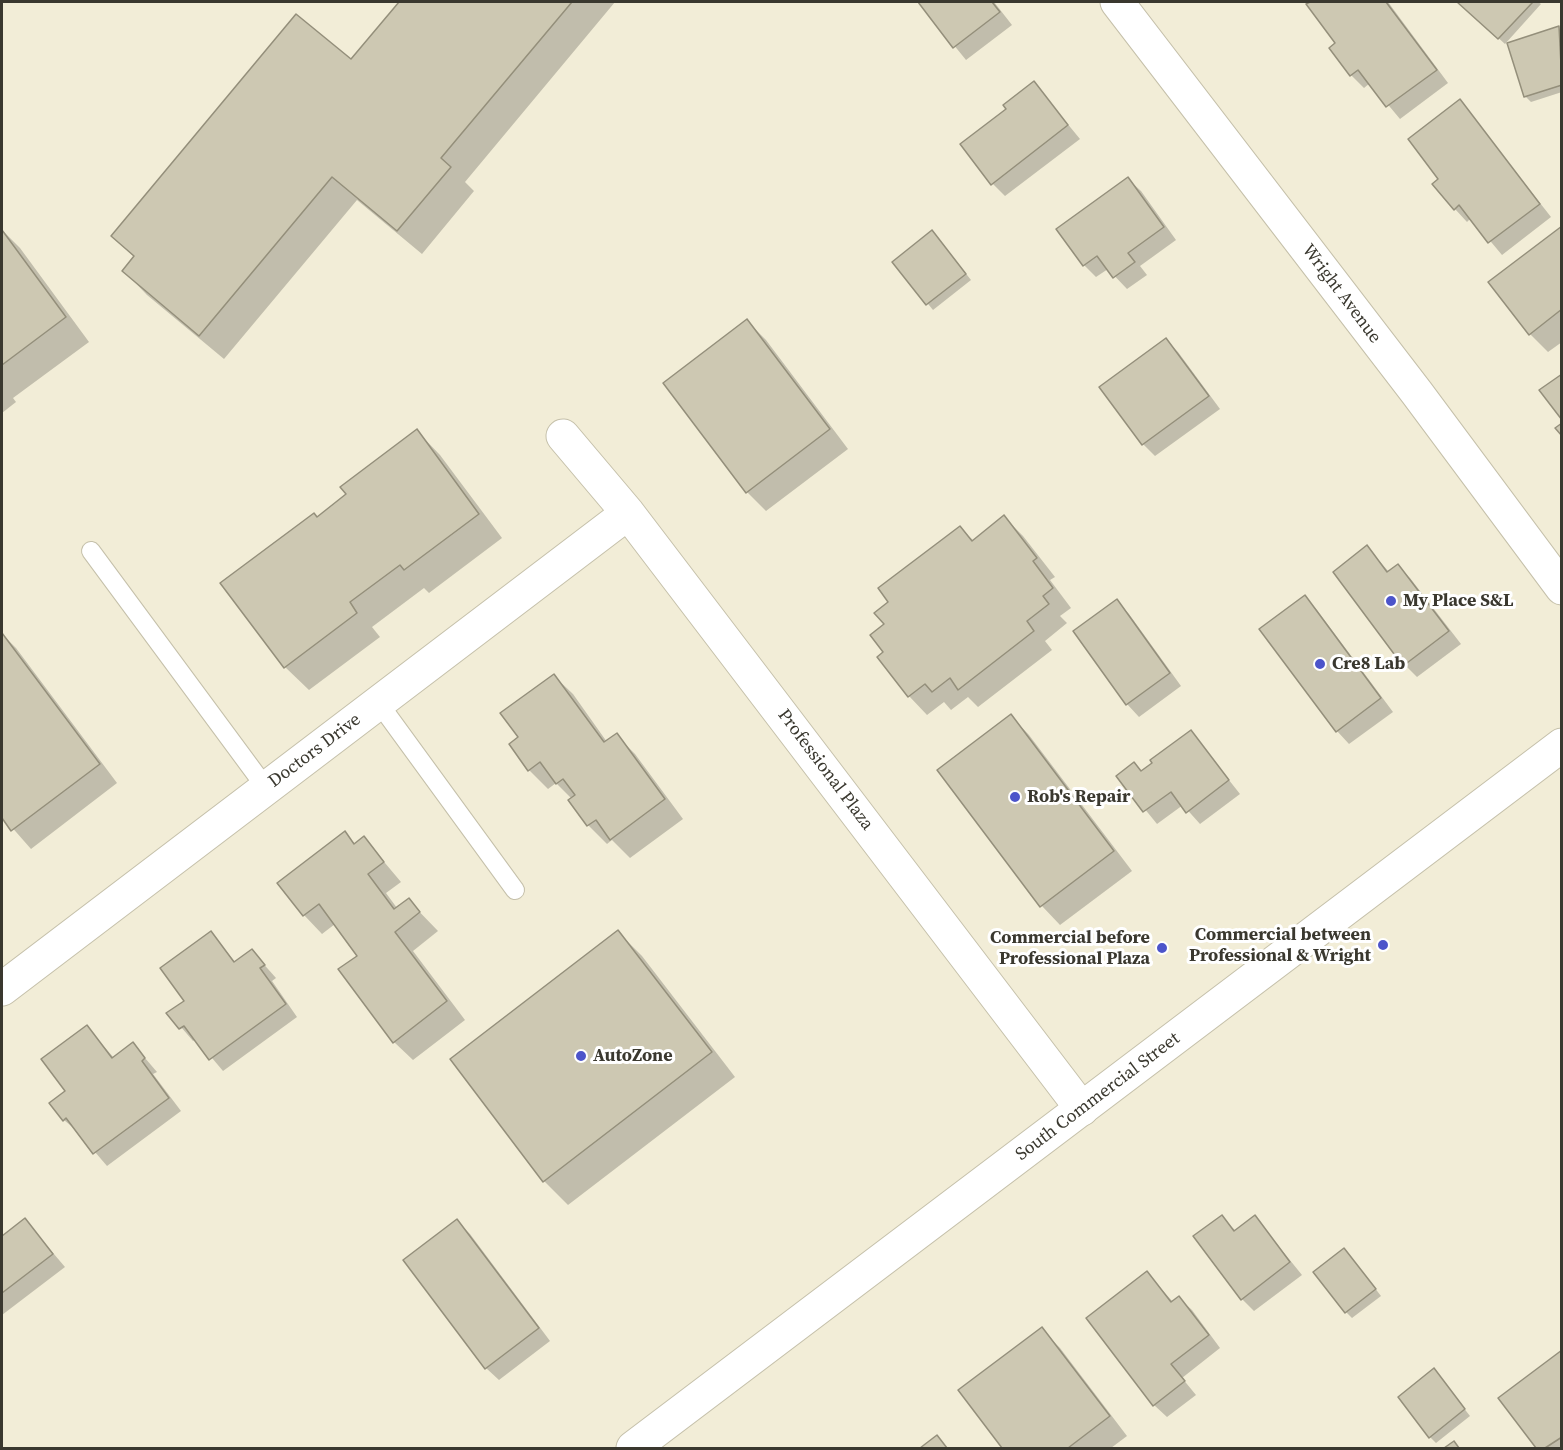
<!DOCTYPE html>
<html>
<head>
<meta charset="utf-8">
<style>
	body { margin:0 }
	#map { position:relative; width:1563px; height:1450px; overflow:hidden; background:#f2edd7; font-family:"Source Serif 4",serif }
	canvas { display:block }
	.frame { position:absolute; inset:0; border:3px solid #3a382f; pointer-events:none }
</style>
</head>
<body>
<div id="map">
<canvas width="1563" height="1450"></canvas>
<div class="frame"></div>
</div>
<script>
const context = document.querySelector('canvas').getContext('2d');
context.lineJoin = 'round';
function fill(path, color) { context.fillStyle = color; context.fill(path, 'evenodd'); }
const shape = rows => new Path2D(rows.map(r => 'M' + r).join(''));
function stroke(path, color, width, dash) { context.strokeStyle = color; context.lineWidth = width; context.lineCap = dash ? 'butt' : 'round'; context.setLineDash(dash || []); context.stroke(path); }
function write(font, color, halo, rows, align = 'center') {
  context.font = font + ' "Source Serif 4",serif'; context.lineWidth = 6; context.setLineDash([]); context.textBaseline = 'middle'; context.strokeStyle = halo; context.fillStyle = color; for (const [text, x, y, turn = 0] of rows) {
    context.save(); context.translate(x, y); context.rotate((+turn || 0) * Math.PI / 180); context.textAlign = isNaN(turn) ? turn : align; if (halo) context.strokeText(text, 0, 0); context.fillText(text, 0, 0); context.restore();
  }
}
const shadow = shape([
	[401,2,615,2,465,182,474,191,422,254,357,200,224,359,147,295,124,271,135,258,113,236,351,61],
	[919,2,994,2,1012,25,966,60],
	[1312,2,1388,2,1448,83,1400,119,1370,83,1364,88,1351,75,1331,48,1337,44,1308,5],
	[1459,2,1538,2,1541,4,1505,44],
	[1559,28,1562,31,1562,92,1531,102,1525,96],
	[1034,83,1080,139,1005,196,993,184,1008,109],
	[1460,101,1551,217,1502,255,1471,218,1467,222,1455,209,1434,184,1440,179],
	[1128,179,1141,191,1176,240,1140,266,1147,275,1127,289,1108,269,1096,277,1084,265],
	[1562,228,1562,342,1548,352,1530,334],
	[2,230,20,248,89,342,13,398,16,402,2,413],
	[938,238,971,280,933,310,894,262],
	[747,321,766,340,848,449,766,511,747,492],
	[1166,340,1178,352,1220,409,1155,456,1143,444],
	[417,431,440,455,502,538,429,593,424,588,372,627,380,637,309,690,285,667,348,495],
	[1004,517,1023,536,1055,577,1050,580,1071,608,1060,616,1067,623,1045,641,1052,650,978,707,968,697,951,710,944,702,927,715,909,696,879,657,885,652,890,602,960,528,974,541],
	[1367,547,1389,572,1397,566,1410,578,1461,644,1417,677,1405,665],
	[1304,597,1317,610,1393,712,1349,744,1337,731],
	[1117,601,1129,614,1181,686,1139,717,1127,704],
	[2,634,16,648,117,783,31,849,2,816],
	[554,676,573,694,607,742,616,735,635,754,683,819,630,858,612,840,607,844,588,825,570,801,572,799,556,783,548,789,529,770,511,744,520,738],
	[1011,716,1029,735,1132,871,1060,925,1042,906,939,770],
	[1191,732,1240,794,1200,824,1183,805,1157,824,1118,776,1142,772],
	[345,833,356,845,364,838,401,882,386,893,397,908,408,900,438,931,413,951,465,1020,413,1060,394,1042,359,956,335,924,322,934,304,915],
	[618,932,642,956,735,1077,568,1205,544,1181],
	[211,933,236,963,252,951,276,978,272,981,297,1017,223,1071,196,1039,193,1041,169,1013,186,1001],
	[87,1027,114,1058,133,1044,157,1072,153,1074,181,1111,107,1166,77,1131,64,1120,67,1091],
	[1221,1217,1236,1231,1255,1217,1302,1275,1254,1311,1242,1299],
	[25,1220,65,1267,2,1315,2,1238],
	[457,1221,470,1234,550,1341,499,1380,486,1368],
	[1350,1256,1381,1296,1352,1318,1346,1312],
	[1147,1273,1173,1302,1179,1298,1192,1310,1220,1348,1182,1378,1196,1395,1167,1417,1154,1405],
	[1041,1329,1060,1348,1127,1436,1111,1448,1004,1448,960,1391],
	[1562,1352,1562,1448,1538,1448,1500,1398],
	[1434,1370,1470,1416,1436,1443,1430,1437]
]);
const building = shape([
	[399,2,572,2,441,158,451,167,397,231,332,177,199,336,122,271,134,256,111,236,296,14,351,59,399,2],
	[918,2,992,2,1000,12,953,48,918,2],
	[1310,2,1386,2,1437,70,1386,107,1358,70,1350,76,1329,48,1335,43,1306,4,1310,2],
	[1457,2,1533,2,1498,39,1457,2],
	[1559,26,1562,85,1524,97,1507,43,1559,26],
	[1034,81,1068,125,991,185,960,144,1006,109,1003,105,1034,81],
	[1460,99,1540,204,1488,243,1459,205,1454,210,1432,184,1438,179,1408,139,1460,99],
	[1128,177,1164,227,1128,253,1135,262,1113,278,1097,256,1083,266,1056,229,1128,177],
	[1562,226,1562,309,1529,335,1488,282,1562,226],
	[2,230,66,317,2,365,2,230],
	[932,230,966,274,926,305,892,262,932,230],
	[747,319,830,429,746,493,663,383,747,319],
	[1166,338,1209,396,1142,445,1099,387,1166,338],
	[1562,374,1562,420,1539,390,1562,374],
	[1562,423,1562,436,1555,428,1562,423],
	[417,429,479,514,404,570,400,565,350,602,357,613,284,668,220,583,314,513,317,517,346,494,340,487,417,429],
	[1004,515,1037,558,1033,561,1053,588,1043,596,1049,604,1027,621,1034,631,958,690,950,678,932,692,925,684,908,697,877,657,883,652,870,635,884,624,874,613,888,602,878,588,960,526,972,541,1004,515],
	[1367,545,1387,572,1398,564,1449,631,1403,666,1333,572,1367,545],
	[1305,595,1381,698,1336,732,1259,629,1305,595],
	[1117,599,1170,673,1126,705,1073,631,1117,599],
	[2,633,100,764,11,831,2,818,2,633],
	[554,674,604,742,617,733,665,799,610,840,596,820,587,826,568,800,575,795,563,779,556,784,540,762,528,771,509,744,518,737,500,713,554,674],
	[1011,714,1114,851,1040,907,937,770,1011,714],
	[1191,730,1229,780,1186,813,1171,792,1143,812,1116,776,1134,762,1141,771,1152,763,1150,760,1191,730],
	[345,831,354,844,364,836,384,862,368,874,394,909,409,898,420,912,395,932,447,1001,393,1043,338,969,357,956,319,904,303,916,277,883,345,831],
	[618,930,712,1052,543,1182,450,1059,618,930],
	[211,931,234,962,252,949,265,965,260,968,286,1004,209,1060,184,1026,179,1029,166,1013,184,1001,160,968,211,931],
	[87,1025,112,1058,133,1042,145,1058,142,1061,169,1098,93,1154,66,1118,63,1121,49,1103,65,1091,41,1059,87,1025],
	[1222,1215,1234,1231,1255,1215,1290,1262,1241,1300,1193,1236,1222,1215],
	[25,1218,53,1254,2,1293,2,1236,25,1218],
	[457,1219,539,1328,485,1369,403,1260,457,1219],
	[1344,1248,1376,1289,1345,1313,1313,1272,1344,1248],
	[1147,1271,1171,1302,1179,1296,1209,1335,1171,1364,1185,1381,1153,1406,1086,1318,1147,1271],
	[1042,1327,1110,1416,1068,1448,1002,1448,958,1390,1042,1327],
	[1562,1350,1562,1437,1545,1448,1536,1448,1498,1398,1562,1350],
	[1434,1368,1465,1409,1429,1438,1398,1397,1434,1368],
	[937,1435,947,1448,920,1448,937,1435],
	[1454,1441,1459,1448,1444,1448,1454,1441]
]);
const lane = shape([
	[91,551,266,788],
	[378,702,515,890]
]);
const street = shape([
	[1117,2,1417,393,1562,588],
	[563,436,628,513,1082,1109],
	[2,989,628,513]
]);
const secondary = shape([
	[633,1448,1562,745]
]);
const markers = [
	[1391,601,6,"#4c54ca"],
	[1320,664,6,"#4c54ca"],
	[1015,797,6,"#4c54ca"],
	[1383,945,6,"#4c54ca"],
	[1162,948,6,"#4c54ca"],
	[581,1056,6,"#4c54ca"]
];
const streetNames = [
	["Wright Avenue",1341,294,53],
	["Doctors Drive",315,751,-37],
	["Professional Plaza",825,770,53],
	["South Commercial Street",1098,1097,-37]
];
const poiNames = [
	["My Place S&L",1403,601],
	["Cre8 Lab",1332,664],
	["Rob's Repair",1027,797],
	["Commercial between",1371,935,"right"],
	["Professional & Wright",1371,956,"right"],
	["Commercial before",1150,938,"right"],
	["Professional Plaza",1150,959,"right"],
	["AutoZone",593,1056]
];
fill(shadow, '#0003');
fill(building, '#cdc8b2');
stroke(building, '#948f7b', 1.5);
stroke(lane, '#c5c0aa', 20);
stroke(street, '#c5c0aa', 35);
stroke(secondary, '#c5c0aa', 35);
stroke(lane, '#fff', 18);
stroke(street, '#fff', 33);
stroke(secondary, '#fff', 33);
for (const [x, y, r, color] of markers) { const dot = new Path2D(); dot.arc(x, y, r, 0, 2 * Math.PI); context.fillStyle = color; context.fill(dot); stroke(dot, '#fff', 2); }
write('18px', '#3a382f', '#fff', streetNames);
write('bold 18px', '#3a382f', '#fff', poiNames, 'left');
</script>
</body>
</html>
